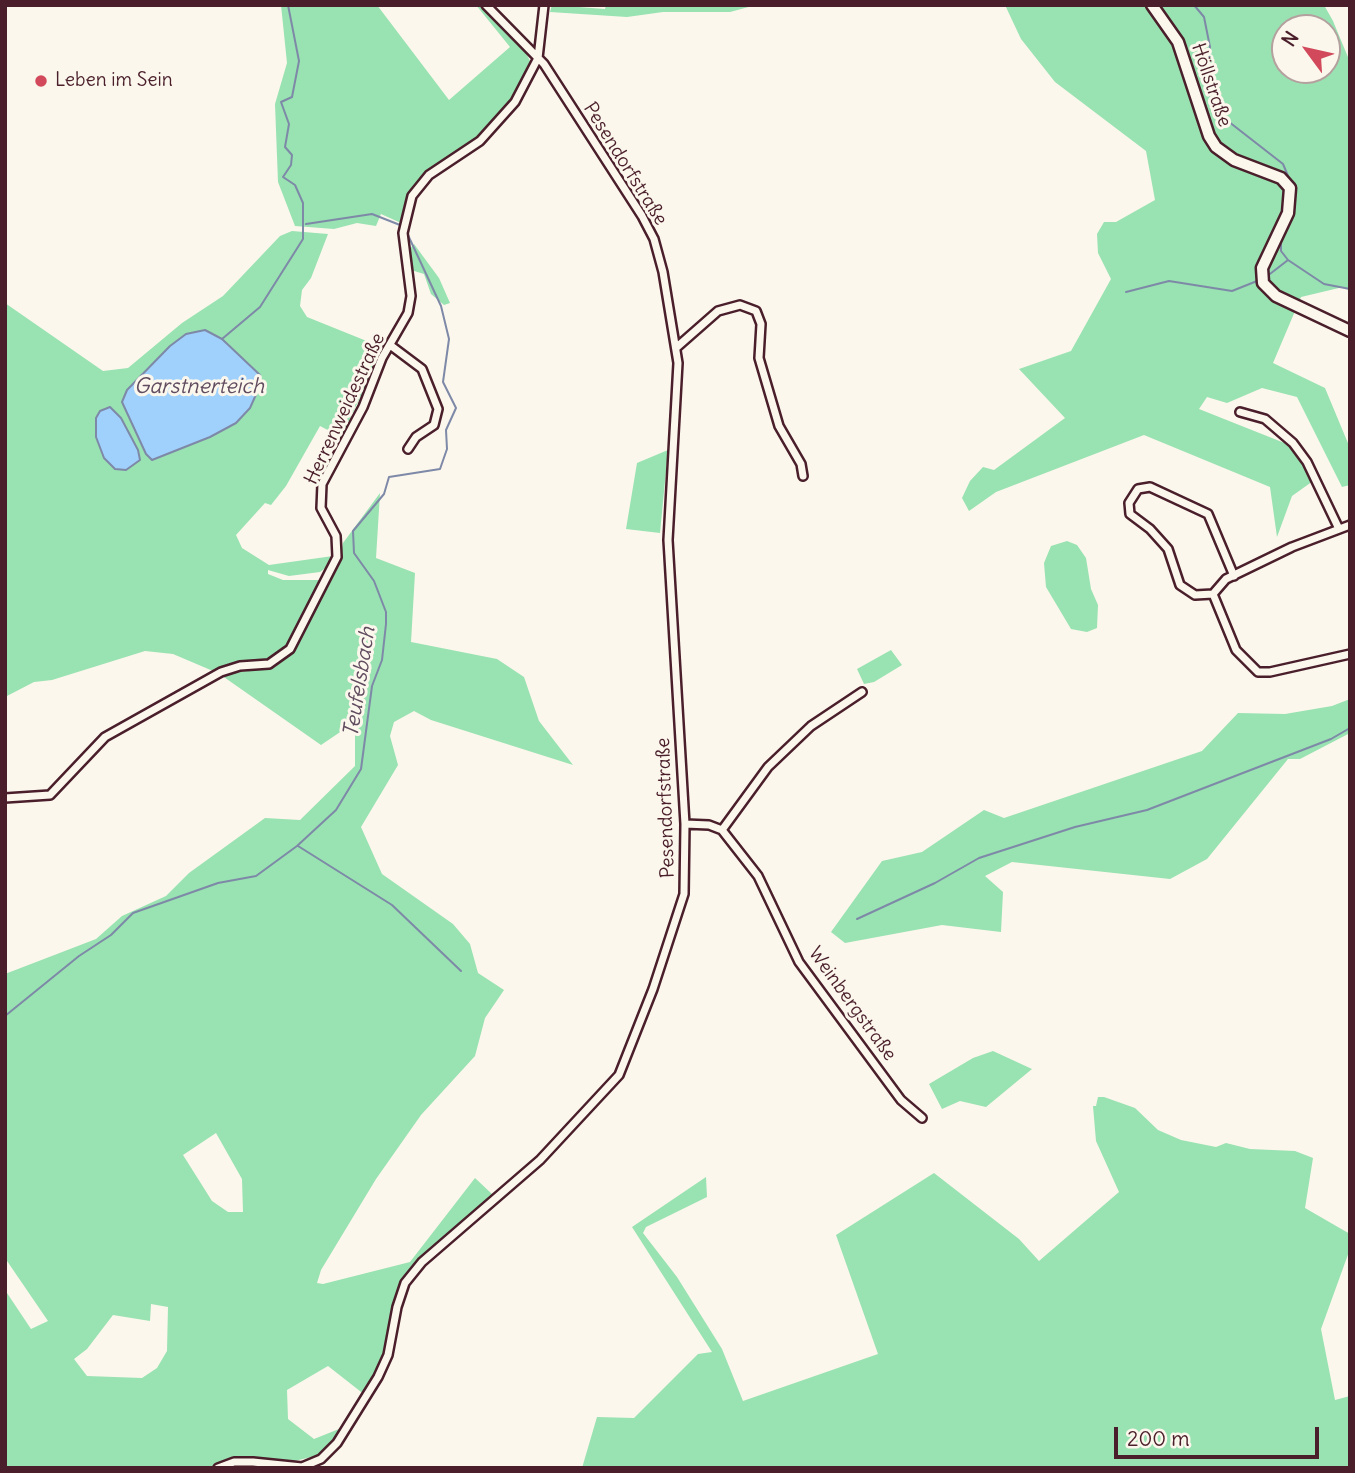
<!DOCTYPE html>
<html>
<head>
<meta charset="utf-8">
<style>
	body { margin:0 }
	#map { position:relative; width:1355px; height:1473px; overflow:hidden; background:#fbf7ec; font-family:Delius,sans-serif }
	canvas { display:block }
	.frame { position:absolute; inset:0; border:7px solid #4a1f2b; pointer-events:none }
	.north { position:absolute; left:1271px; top:14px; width:70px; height:70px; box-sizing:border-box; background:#fbf7ec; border:2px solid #b4a19f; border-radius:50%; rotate:303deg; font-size:19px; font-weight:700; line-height:28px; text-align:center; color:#4a1f2b }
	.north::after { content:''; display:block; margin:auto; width:24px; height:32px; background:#d1495b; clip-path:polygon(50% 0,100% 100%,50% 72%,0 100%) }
	.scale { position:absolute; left:1114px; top:1427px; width:205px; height:32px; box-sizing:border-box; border:4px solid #4a1f2b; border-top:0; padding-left:9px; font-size:21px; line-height:24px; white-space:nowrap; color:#4a1f2b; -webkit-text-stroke:5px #fbf7ec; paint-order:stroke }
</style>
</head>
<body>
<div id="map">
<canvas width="1355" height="1473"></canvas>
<div class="frame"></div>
<div class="north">N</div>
<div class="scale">200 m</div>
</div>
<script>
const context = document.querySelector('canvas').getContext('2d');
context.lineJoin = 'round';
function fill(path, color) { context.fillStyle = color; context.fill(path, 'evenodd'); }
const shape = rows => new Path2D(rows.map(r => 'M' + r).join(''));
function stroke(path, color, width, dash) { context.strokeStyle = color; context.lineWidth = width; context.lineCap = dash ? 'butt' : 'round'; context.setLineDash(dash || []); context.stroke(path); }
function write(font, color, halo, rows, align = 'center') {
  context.font = font + ' Delius,sans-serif'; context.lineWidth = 6; context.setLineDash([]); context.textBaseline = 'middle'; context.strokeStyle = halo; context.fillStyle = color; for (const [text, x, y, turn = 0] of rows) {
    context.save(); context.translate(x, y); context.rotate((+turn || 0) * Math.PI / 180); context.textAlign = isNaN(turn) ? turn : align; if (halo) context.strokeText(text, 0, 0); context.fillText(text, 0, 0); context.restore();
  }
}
const green = shape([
	[281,5,377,5,449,100,510,47,476,5,483,5,524,49,532,65,508,106,478,138,416,185,410,194,401,223,381,214,376,226,357,223,334,229,295,226,278,182,275,104,287,63],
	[552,5,605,9,606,5,756,5,730,12,663,12,627,17,550,12],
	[1005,5,1324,5,1333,21,1350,62,1350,291,1343,287,1301,297,1273,363,1325,388,1350,448,1350,485,1342,487,1297,397,1262,388,1227,403,1207,397,1199,409,1292,446,1313,481,1292,496,1277,537,1270,487,1144,435,996,492,969,511,962,498,970,481,983,467,994,470,1065,418,1019,369,1071,351,1111,279,1098,253,1097,234,1104,222,1116,222,1155,200,1146,151,1055,82,1021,39],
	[1285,28,1327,28,1327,70,1285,70],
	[292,231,328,234,311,278,302,290,300,306,307,317,384,348,341,437,320,426,286,486,271,505,265,503,236,535,242,548,269,565,333,556,331,564,320,572,289,576,268,570,268,574,283,580,319,580,321,584,299,629,286,650,266,661,230,663,213,671,173,654,145,651,52,680,34,682,5,697,5,303,103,371,128,368,182,323,223,296,280,236],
	[205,330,222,339,260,375,236,423,210,437,152,460,127,390,186,334],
	[414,244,439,278,450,303,444,305,431,294,424,274,411,270,407,252],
	[668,450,660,533,626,529,637,463],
	[380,493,376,558,415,573,411,642,497,659,524,677,539,721,573,765,431,720,414,711,394,722,390,736,398,765,361,827,382,874,453,924,470,944,478,973,504,990,485,1018,475,1056,421,1115,376,1179,321,1270,317,1283,323,1284,410,1262,475,1178,493,1195,420,1260,404,1279,391,1314,385,1352,365,1395,328,1366,287,1390,288,1419,314,1439,344,1427,320,1455,290,1462,234,1458,207,1468,5,1468,5,1290,31,1329,48,1321,5,1258,5,974,96,939,122,916,166,896,189,873,265,818,300,820,355,766,355,722,321,745,221,675,275,667,291,654,339,566,343,543],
	[216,1133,242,1179,243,1212,228,1212,212,1201,183,1155],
	[151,1304,168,1307,167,1351,157,1368,142,1378,87,1376,74,1359,87,1349,113,1315,150,1321],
	[1067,541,1077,545,1086,558,1091,589,1098,605,1097,628,1087,632,1071,629,1046,587,1044,563,1051,546],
	[891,650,902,665,874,682,864,684,857,669],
	[1350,699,1350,733,1300,759,1288,759,1207,859,1170,879,1012,862,985,876,1003,892,1001,932,942,925,845,943,831,932,882,861,922,852,984,810,1004,818,1202,751,1238,713,1285,714,1332,706],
	[993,1051,1032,1069,986,1107,960,1101,942,1109,929,1084,973,1058],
	[1098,1097,1104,1097,1135,1108,1158,1130,1181,1140,1216,1147,1226,1143,1250,1149,1295,1151,1313,1158,1305,1208,1350,1234,1350,1249,1321,1329,1335,1400,1350,1396,1350,1468,582,1468,597,1417,634,1418,698,1354,712,1352,632,1227,706,1177,707,1197,646,1227,643,1233,677,1277,722,1349,743,1401,878,1354,836,1235,934,1173,1019,1239,1039,1261,1119,1192,1096,1141,1093,1106,1096,1106]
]);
const water = shape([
	[205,330,222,339,260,375,258,390,250,408,236,423,210,437,152,460,146,454,122,402,127,390,170,346,186,334,205,330],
	[110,407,121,418,138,450,140,460,126,470,115,469,104,458,96,437,96,418,100,411,110,407]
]);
const stream = shape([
	[1194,5,1204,17,1210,47,1207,85,1215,111,1283,164,1291,183],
	[306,224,372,214,400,225],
	[1281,239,1281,251,1288,260,1324,284,1350,289],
	[1266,277,1288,260],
	[1126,292,1169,281,1232,291,1257,281],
	[222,339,260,307,303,239,303,203,295,185,283,177,291,165,292,155,285,147,289,124,281,102,292,97,299,61,288,5],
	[298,846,392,905,461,971],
	[857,919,935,883,979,858,1075,827,1147,810,1331,739,1350,728],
	[5,1016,79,956,111,935,133,913,218,883,256,876,297,846,336,810,361,769,372,686,382,660,386,624,386,612,374,581,354,553,353,531,384,494,389,477,440,469,447,449,446,430,456,408,443,382,449,339,441,306,407,233]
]);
const minor = shape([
	[390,345,422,369,438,409,434,425,416,437,408,449],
	[677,347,718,311,740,305,756,311,761,324,759,358,779,426,801,464,803,476],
	[1240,412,1265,419,1293,443,1307,462,1339,529],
	[1350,525,1292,547,1226,579,1213,594,1236,650,1258,672,1270,672,1350,654],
	[1213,594,1195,595,1180,585,1168,549,1150,529,1130,514,1129,503,1138,489,1150,487,1208,514,1234,576],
	[5,798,50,795,105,737,221,672,240,666,269,664,290,649,337,557,336,536,321,508,322,484,363,407,382,358,408,313,411,296,403,233,412,196,429,175,480,141,515,102,538,58,544,5],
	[685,824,709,825,722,830,758,876,799,962,901,1100,922,1118],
	[722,830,768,767,811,726,862,692],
	[218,1468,234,1462,253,1462,302,1467,321,1459,337,1443,378,1377,388,1355,397,1307,405,1283,422,1262,540,1160,619,1075,653,989,684,894,685,824,668,540,678,363,663,272,654,239,642,216,544,64,486,5]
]);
const tertiary = shape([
	[1152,5,1178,42,1209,136,1216,147,1234,160,1281,178,1290,188,1288,213,1262,268,1263,283,1276,296,1350,331]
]);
const markers = [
	[41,81,7,"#d1495b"]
];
const poiNames = [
	["Leben im Sein",55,81]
];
const streetNames = [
	["Höllstraße",1211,85,71],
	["Pesendorfstraße",625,164,58],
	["Herrenweidestraße",345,409,-65],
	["Pesendorfstraße",666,808,-92],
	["Weinbergstraße",852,1004,54]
];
const waterNames = [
	["Garstnerteich",199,387],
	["Teufelsbach",360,682,-81]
];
fill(green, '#99e2b1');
fill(water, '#a0d0fc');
stroke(water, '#7e89a8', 2);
stroke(stream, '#7e89a8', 2);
stroke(minor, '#4a1f2b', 12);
stroke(tertiary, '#4a1f2b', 15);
stroke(minor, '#fbf7ec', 7);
stroke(tertiary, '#fbf7ec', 10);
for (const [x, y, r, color] of markers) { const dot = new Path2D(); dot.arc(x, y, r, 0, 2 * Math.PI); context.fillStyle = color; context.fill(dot); stroke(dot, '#fbf7ec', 2.5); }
write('19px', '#4a1f2b', '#fbf7ec', poiNames, 'left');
write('19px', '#4a1f2b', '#fbf7ec', streetNames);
write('italic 21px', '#604b5f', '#fbf7ec', waterNames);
</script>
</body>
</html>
